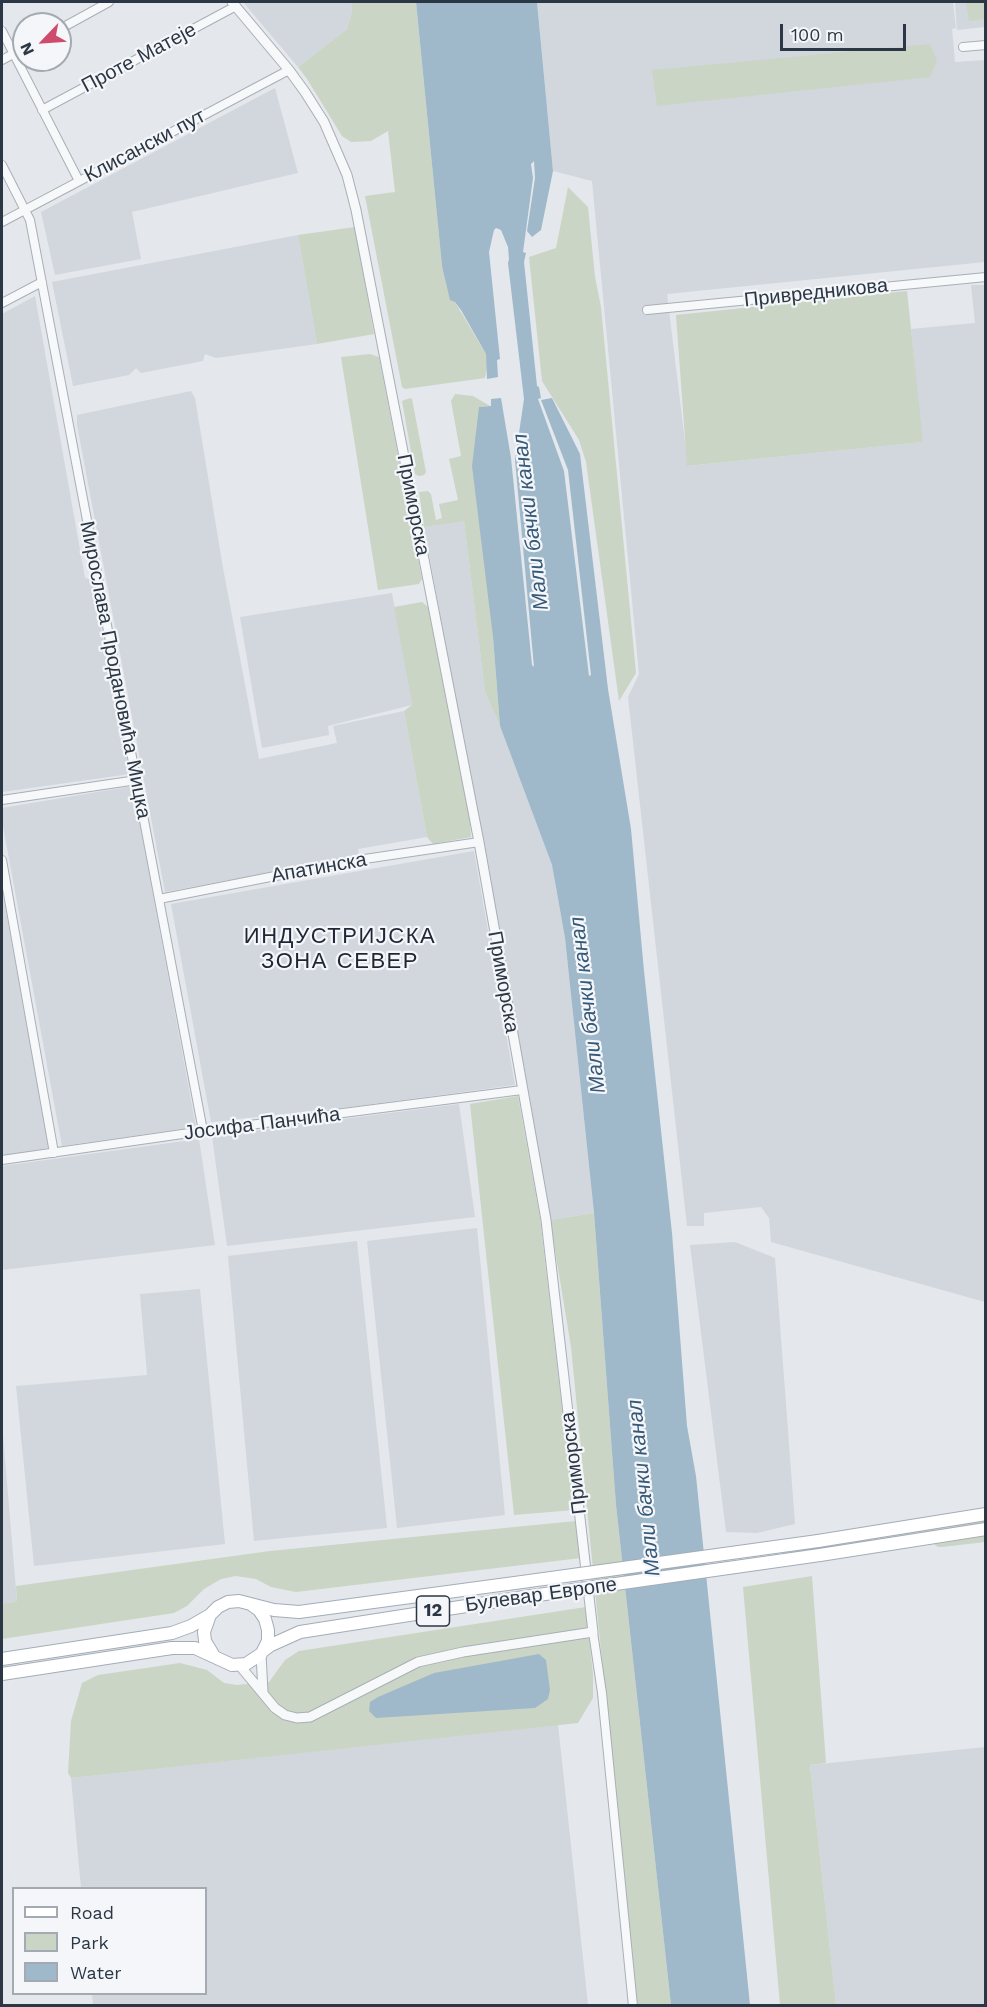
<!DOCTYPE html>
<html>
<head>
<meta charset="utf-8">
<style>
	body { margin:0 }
	#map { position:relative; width:987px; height:2007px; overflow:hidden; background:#e4e7ec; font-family:"Work Sans",sans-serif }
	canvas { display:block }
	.frame { position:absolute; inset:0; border:3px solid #2b3744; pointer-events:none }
	.legend { position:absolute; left:12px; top:1887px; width:195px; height:108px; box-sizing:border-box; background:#f4f6f9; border:2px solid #a4aab1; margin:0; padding:8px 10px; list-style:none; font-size:18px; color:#2b3744 }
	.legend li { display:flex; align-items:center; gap:12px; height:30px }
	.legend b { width:30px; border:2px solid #a4aab1 }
	.north { position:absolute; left:12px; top:12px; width:60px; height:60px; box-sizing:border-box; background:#f4f6f9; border:2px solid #a4aab1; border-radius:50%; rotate:245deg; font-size:16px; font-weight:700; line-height:24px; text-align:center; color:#2b3744 }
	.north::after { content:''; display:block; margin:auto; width:21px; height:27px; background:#cf4b6b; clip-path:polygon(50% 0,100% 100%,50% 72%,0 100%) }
	.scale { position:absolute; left:780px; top:24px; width:126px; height:27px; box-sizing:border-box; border:3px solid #2b3744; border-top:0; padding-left:8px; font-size:18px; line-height:21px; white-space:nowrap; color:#2b3744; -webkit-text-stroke:4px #f4f6f9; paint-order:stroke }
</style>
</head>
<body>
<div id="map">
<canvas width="987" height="2007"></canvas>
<div class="frame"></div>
<ul class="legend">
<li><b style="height:8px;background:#fff"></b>Road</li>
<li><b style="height:16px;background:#cbd5c5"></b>Park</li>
<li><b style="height:16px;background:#9fb9cb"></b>Water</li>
</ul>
<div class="north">N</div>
<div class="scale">100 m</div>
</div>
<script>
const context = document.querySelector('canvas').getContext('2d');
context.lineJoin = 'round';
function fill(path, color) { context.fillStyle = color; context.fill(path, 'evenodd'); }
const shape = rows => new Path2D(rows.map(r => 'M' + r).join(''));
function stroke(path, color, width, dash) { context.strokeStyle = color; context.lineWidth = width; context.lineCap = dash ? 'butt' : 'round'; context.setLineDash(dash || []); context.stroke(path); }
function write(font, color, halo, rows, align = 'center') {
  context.font = font + ' "Work Sans",sans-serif'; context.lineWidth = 4.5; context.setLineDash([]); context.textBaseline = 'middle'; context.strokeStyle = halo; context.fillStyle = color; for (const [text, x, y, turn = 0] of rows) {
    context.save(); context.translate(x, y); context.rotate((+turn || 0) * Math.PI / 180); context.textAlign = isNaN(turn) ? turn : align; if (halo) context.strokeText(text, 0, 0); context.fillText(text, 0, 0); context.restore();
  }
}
const built = shape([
	[243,2,351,2,352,12,347,29,298,67],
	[537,2,953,2,956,28,952,29,955,62,985,60,985,262,667,294,688,466,922,442,911,329,975,323,971,285,985,285,985,1302,771,1242,769,1218,761,1207,704,1213,704,1226,687,1226,628,697,639,674,592,181,553,171],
	[955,2,985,2,985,27,957,30],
	[275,88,298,173,132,212,141,259,55,275,41,212],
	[298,235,317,344,216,358,205,354,203,361,141,373,136,368,129,375,73,386,52,282],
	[35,296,85,578,92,580,130,774,2,792,2,314],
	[191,391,195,398,223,568,259,759,337,743,333,726,404,711,427,837,358,849,359,856,165,892,77,425,77,415],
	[464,520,485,692,500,726,552,865,565,938,594,1213,550,1220,519,1040,424,527],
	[392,593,412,705,328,726,329,735,262,748,240,617],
	[133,786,196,1127,62,1146,2,821,2,808],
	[474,851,515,1085,358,1106,211,1122,171,904],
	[2,890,49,1148,2,1156],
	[459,1104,475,1217,227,1246,212,1136],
	[199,1139,215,1245,2,1270,2,1166],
	[477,1228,505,1515,397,1528,367,1241],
	[357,1241,387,1528,254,1541,228,1256],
	[735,1242,775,1258,795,1524,757,1533,726,1532,690,1245],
	[200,1289,225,1544,34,1566,16,1386,147,1375,140,1294],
	[2,1423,17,1601,2,1604],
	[558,1724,588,2005,93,2005,92,1994,206,1994,206,1888,81,1888,71,1778],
	[985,1747,985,2005,836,2005,810,1765]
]);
const green = shape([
	[351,2,416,2,442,266,455,302,486,354,488,363,485,378,405,389,402,387,365,196,395,192,388,131,371,141,351,142,342,136,307,79,298,67,347,29,352,12],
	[966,2,985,2,985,19,969,21],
	[930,44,937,61,930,77,657,106,652,70],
	[568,187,588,207,595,277,601,307,636,673,619,701,586,462,579,440,542,381,529,257,556,248],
	[355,227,374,334,317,344,298,235],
	[907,291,923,442,687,466,676,315],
	[370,354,379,357,422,579,419,584,378,590,341,357],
	[455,394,473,396,490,406,479,407,493,637,500,726,485,692,464,521,424,527,419,492,428,491,431,494,436,520,442,518,439,504,458,500,449,459,461,456,451,401],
	[410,398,412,399,426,472,424,475,419,476,415,474,402,401],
	[422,602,428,607,470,822,471,837,433,844,427,837,404,711,412,705,394,607],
	[518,1096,540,1218,574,1510,514,1515,470,1104],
	[594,1213,616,1505,671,2005,636,2005,571,1347,550,1220],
	[985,1518,985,1527,857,1544,857,1539],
	[576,1521,581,1558,296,1592,271,1587,256,1579,236,1576,221,1579,204,1589,187,1606,174,1613,2,1639,2,1604,17,1601,16,1586,270,1551],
	[985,1536,985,1542,942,1547,938,1547,934,1544],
	[812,1576,826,1763,810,1765,836,2005,780,2005,743,1587],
	[586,1607,593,1674,593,1698,578,1723,71,1778,68,1773,71,1721,82,1683,98,1675,180,1663,207,1670,224,1683,237,1685,269,1682,285,1660,299,1651]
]);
const water = shape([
	[416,2,537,2,553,171,541,230,532,237,527,231,535,178,534,161,531,164,533,178,523,252,526,253,524,262,526,281,537,386,539,387,541,398,538,399,564,471,589,676,591,675,568,470,541,400,552,398,580,454,608,689,631,829,644,971,672,1233,687,1426,696,1476,750,2005,671,2005,616,1505,594,1213,565,938,552,865,500,726,493,637,472,466,479,407,491,406,491,399,501,398,511,458,532,665,534,667,515,460,524,399,508,263,509,259,508,247,501,230,496,228,494,230,489,252,500,359,497,360,498,377,487,379,486,354,461,310,455,302,450,300,442,266],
	[539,1654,546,1660,550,1690,548,1699,535,1708,376,1718,369,1711,370,1702,378,1697,434,1673]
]);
const minor = shape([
	[60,29,109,2],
	[2,31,79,181],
	[963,47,986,45],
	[2,60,24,48],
	[42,110,236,6],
	[2,165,30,220,203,1131],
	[2,222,289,70],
	[2,303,42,282],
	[647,310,986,277],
	[2,800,137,780],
	[2,860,54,1153],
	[159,899,351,861,479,842],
	[2,1160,203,1131,522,1090],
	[593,1632,602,1693,633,2006]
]);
const tertiary = shape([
	[232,2,289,70,305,92,324,122,347,175,356,210,479,842,546,1220,593,1632,463,1652,418,1662,310,1717,297,1718,285,1715,275,1708,240,1666],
	[261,1654,263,1692]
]);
const primary = shape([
	[818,1541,986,1514],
	[820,1555,986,1529],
	[252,1605,259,1610,265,1619,268,1630,268,1641,263,1651],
	[210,1615,204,1632,205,1641,214,1656],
	[263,1651,271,1645,300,1632,524,1597],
	[2,1659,172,1633,191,1626,210,1615,218,1607,228,1602,239,1601,274,1610,299,1612,522,1582],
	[2,1674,172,1648,195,1648,232,1665,246,1664,261,1654]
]);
const primaryBridge = shape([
	[522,1582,818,1541],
	[524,1597,820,1555]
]);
const shields = [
	[433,1611,33]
];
const shieldNames = [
	["12",433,1611]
];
const streetNames = [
	["Проте Матеје",139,58,-28],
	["Клисански пут",145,146,-28],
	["Привредникова",816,293,-6],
	["Приморска",413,505,79],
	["Мирослава Продановића Мицка",115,670,79],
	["Апатинска",319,868,-10],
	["Приморска",503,982,80],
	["Јосифа Панчића",262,1124,-7],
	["Приморска",574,1463,-97],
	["Булевар Европе",541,1595,-8]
];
const waterNames = [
	["Мали бачки канал",531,522,-97],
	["Мали бачки канал",588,1005,-97],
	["Мали бачки канал",644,1488,-96]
];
const quarterNames = [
	["ИНДУСТРИЈСКА",340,937],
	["ЗОНА СЕВЕР",340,962]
];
fill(built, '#d2d7dd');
fill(green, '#cbd5c5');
fill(water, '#9fb9cb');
stroke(minor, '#a9afb6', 10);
stroke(tertiary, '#a9afb6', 11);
stroke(primary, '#a3adb7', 14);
stroke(minor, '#f7f8fa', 8);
stroke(tertiary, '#f7f8fa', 9);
stroke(primary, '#fff', 12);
stroke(primaryBridge, '#a3adb7', 14, []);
stroke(primaryBridge, '#fff', 12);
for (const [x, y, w] of shields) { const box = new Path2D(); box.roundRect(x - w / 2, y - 15, w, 30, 4.5); context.fillStyle = '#f4f6f9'; context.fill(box); stroke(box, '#2b3744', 1.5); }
write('bold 18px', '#2b3744', null, shieldNames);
write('20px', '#2b3744', '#f4f6f9', streetNames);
write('italic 21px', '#355978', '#f4f6f9', waterNames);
context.letterSpacing = '1.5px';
write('22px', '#1d2735', '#f4f6f9', quarterNames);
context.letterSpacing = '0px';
</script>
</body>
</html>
